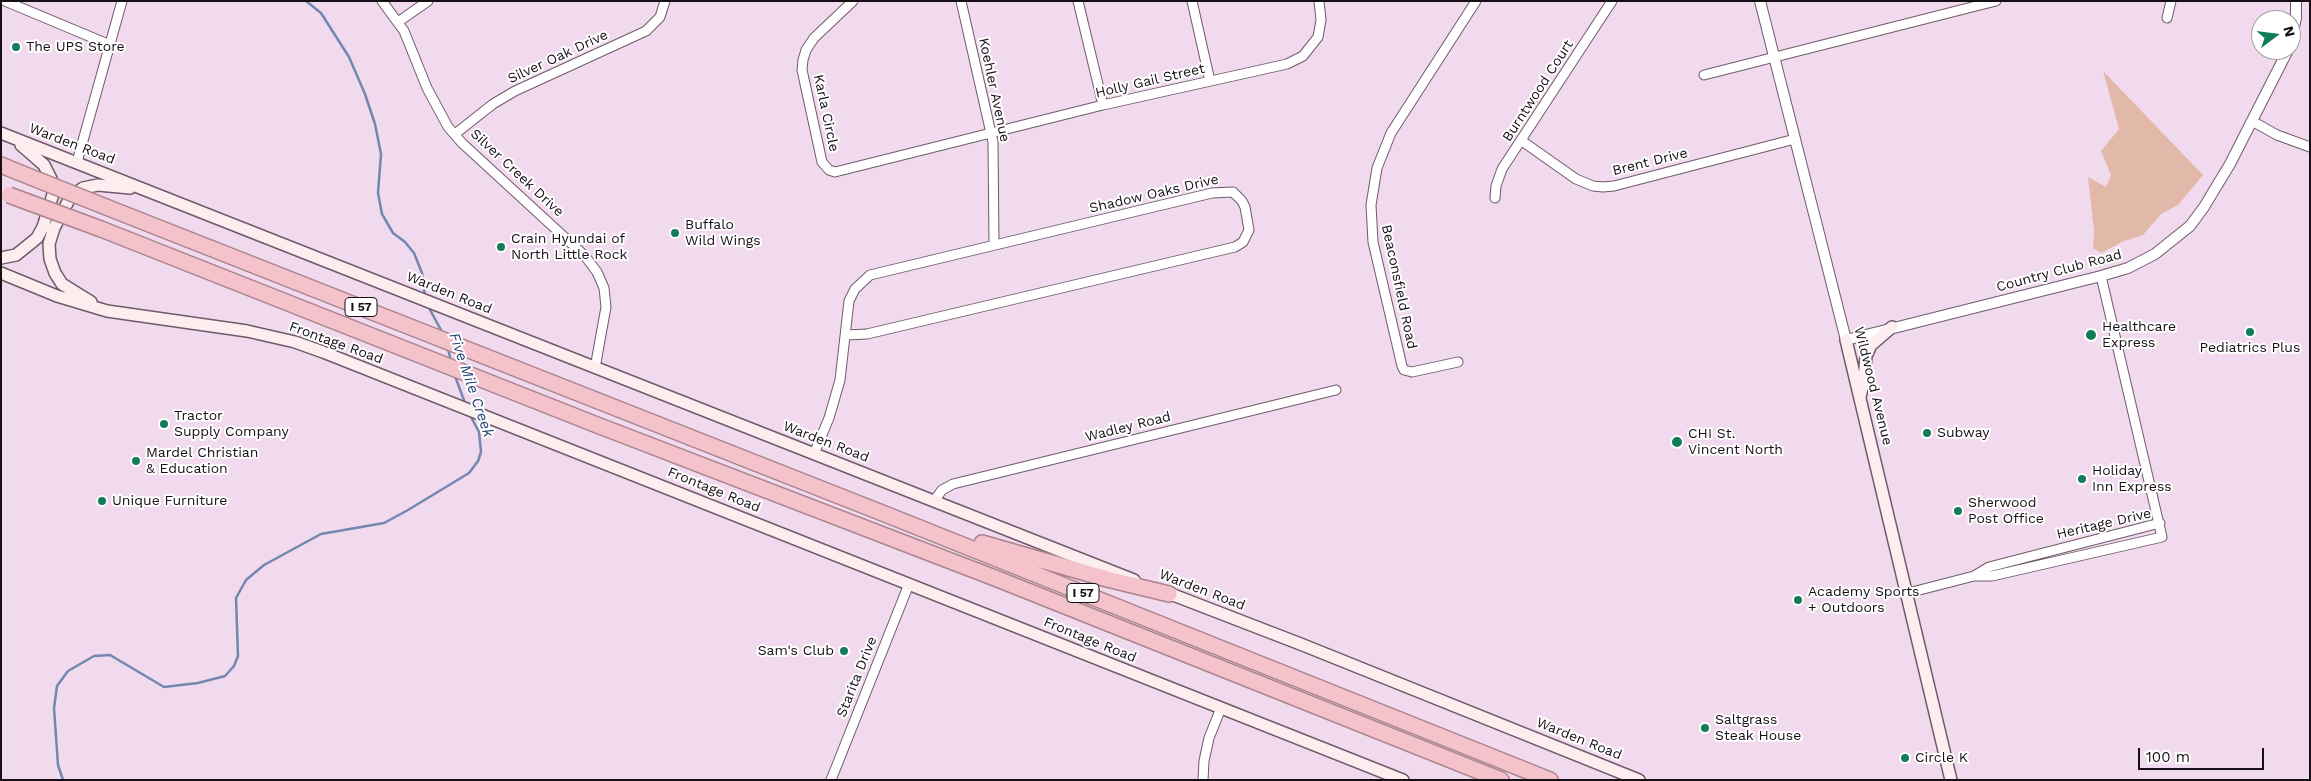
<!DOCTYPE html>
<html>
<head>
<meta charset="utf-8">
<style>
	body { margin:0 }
	#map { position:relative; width:2311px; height:781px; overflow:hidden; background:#f2daee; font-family:"Work Sans",sans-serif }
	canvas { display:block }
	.frame { position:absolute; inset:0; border:2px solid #170f16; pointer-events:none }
	.north { position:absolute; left:2251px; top:10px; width:50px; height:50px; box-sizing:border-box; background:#fff; border:1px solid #a29fa2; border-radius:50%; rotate:75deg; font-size:14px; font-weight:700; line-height:20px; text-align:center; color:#170f16 }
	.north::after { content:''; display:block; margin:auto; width:18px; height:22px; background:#117c57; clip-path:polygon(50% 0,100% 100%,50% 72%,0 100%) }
	.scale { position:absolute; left:2138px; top:748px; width:126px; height:22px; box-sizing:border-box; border:2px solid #170f16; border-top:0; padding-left:6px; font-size:15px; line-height:18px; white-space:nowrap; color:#170f16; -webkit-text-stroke:4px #fff; paint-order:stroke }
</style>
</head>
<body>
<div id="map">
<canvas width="2311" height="781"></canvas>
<div class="frame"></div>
<div class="north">N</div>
<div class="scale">100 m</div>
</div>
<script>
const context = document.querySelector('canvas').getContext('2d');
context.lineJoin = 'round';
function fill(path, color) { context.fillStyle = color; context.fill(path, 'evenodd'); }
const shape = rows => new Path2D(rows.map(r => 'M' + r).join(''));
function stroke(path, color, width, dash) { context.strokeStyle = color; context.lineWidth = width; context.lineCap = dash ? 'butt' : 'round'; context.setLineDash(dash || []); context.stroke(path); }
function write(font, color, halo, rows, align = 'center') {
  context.font = font + ' "Work Sans",sans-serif'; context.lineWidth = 4; context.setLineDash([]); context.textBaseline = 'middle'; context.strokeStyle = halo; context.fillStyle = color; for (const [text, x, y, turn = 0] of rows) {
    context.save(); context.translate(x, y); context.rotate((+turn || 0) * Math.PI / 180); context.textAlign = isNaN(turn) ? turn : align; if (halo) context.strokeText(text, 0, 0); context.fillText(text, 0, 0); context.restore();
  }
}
const green = shape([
	[2103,71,2203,175,2178,205,2161,214,2143,235,2124,241,2101,253,2093,248,2094,231,2088,177,2106,187,2111,175,2101,151,2119,129]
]);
const stream = shape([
	[306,1,321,13,349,57,365,94,375,124,381,154,378,193,382,214,393,233,405,242,414,253,422,273,425,296],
	[427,304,442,332],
	[448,349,451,361],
	[455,376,465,403],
	[63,780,58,765,54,708,57,686,68,671,94,656,110,655,164,687,198,683,225,676,234,666,238,656,236,598,246,580,264,565,321,534,384,523,408,510,469,473,478,461,481,452,479,432,470,415]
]);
const minor = shape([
	[5,1,110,45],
	[382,1,404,31,427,88,448,127,462,143,585,256,597,272,604,288,606,307,595,368],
	[853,1,814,38,806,50,803,60,802,70,822,162,829,170,835,172,1103,105,1287,64,1303,56,1318,37,1321,20,1319,1],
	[961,1,993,142,994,244],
	[1078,1,1103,105],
	[1192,1,1210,81],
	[2167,18,2171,1],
	[398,22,428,1],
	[1704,75,1996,1],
	[2252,121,2277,135,2310,147],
	[455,134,493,104,515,91,646,31,660,17,665,1],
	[1522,141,1576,179,1593,186,1603,187,1614,186,1795,139],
	[77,162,122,1],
	[1495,198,1496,186,1502,169,1612,1],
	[1458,362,1412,372,1404,370,1402,366,1373,242,1371,205,1377,168,1391,133,1476,1],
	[814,454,829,418,840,380,849,301,855,289,870,275,1212,193,1233,192,1242,201,1245,207,1249,230,1243,242,1235,247,867,334,846,335],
	[934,501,942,490,953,484,1336,390],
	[1974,576,1992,576,2162,537,2101,276],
	[1908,593,1974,576,1989,567,2160,523],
	[831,780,909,584],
	[1203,780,1204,761,1209,738,1221,708]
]);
const tertiary = shape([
	[1760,1,1846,340,2101,276,2128,268,2155,254,2190,226,2204,207,2230,164,2288,50],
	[2291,42,2296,18,2296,1]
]);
const secondary = shape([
	[1,133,1134,580],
	[1,258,16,255,37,238,43,227,54,191,51,179,44,165,21,145],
	[1,273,57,296,107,311,247,331,295,342,323,352,1403,780],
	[91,302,62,284,55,273,50,259,49,244,54,228,71,196,83,188,98,185,130,188],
	[1846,340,1951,780],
	[1860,397,1864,380,1866,356,1871,345,1892,327],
	[1163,591,1303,645,1639,780]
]);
const motorway = shape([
	[1,165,18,172],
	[106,207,895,518,1550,780],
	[101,229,597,425,995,578,1501,780],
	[982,543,1107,579,1169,594]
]);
const motorwayBridge = shape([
	[18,172,106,207],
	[9,195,101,229]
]);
const markers = [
	[16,47,5,"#117c57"],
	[675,233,5,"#117c57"],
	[501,247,5,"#117c57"],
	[2250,332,5,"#117c57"],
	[2091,335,6,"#117c57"],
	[164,424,5,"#117c57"],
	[1927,433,5,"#117c57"],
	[1677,442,6,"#117c57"],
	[136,461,5,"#117c57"],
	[2082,479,5,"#117c57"],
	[102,501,5,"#117c57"],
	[1958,511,5,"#117c57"],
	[1798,600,5,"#117c57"],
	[844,651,5,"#117c57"],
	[1705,728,5,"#117c57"],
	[1905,758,5,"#117c57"]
];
const shields = [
	[361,307,32],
	[1083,593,32]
];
const shieldNames = [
	["I 57",361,307],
	["I 57",1083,593]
];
const poiNames = [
	["The UPS Store",26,47],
	["Buffalo",685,225],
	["Wild Wings",685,241],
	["Crain Hyundai of",511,239],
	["North Little Rock",511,255],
	["Healthcare",2102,327],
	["Express",2102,343],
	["Pediatrics Plus",2250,348,"center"],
	["Tractor",174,416],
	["Supply Company",174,432],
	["Subway",1937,433],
	["CHI St.",1688,434],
	["Vincent North",1688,450],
	["Mardel Christian",146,453],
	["& Education",146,469],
	["Holiday",2092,471],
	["Inn Express",2092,487],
	["Unique Furniture",112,501],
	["Sherwood",1968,503],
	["Post Office",1968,519],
	["Academy Sports",1808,592],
	["+ Outdoors",1808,608],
	["Sam's Club",834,651,"right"],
	["Saltgrass",1715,720],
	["Steak House",1715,736],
	["Circle K",1915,758]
];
const streetNames = [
	["Silver Oak Drive",558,57,-25],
	["Holly Gail Street",1150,81,-13],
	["Koehler Avenue",994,90,78],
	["Burntwood Court",1538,91,-57],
	["Karla Circle",826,113,78],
	["Warden Road",72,144,21],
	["Brent Drive",1650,162,-14],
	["Silver Creek Drive",517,173,43],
	["Shadow Oaks Drive",1154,194,-13],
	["Country Club Road",2059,271,-15],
	["Beaconsfield Road",1399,287,78],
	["Warden Road",449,293,22],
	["Frontage Road",336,343,20],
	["Wildwood Avenue",1873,386,76],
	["Wadley Road",1128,427,-14],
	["Warden Road",826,442,21],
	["Frontage Road",714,490,22],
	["Heritage Drive",2104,524,-13],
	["Warden Road",1202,590,21],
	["Frontage Road",1090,640,22],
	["Starita Drive",857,677,-68],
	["Warden Road",1579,739,22]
];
const waterNames = [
	["Five Mile Creek",471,385,71]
];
fill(green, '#e2b8a9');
stroke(stream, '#7387b0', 2.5);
stroke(minor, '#6e5a6b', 11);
stroke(tertiary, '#6e5a6b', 12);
stroke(secondary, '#6e5a6b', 14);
stroke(motorway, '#a7838c', 18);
stroke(minor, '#fff', 9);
stroke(tertiary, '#fff', 10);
stroke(secondary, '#fcedef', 11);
stroke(motorway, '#f4c2cb', 15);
stroke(motorwayBridge, '#a7838c', 18, []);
stroke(motorwayBridge, '#f4c2cb', 15);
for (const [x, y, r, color] of markers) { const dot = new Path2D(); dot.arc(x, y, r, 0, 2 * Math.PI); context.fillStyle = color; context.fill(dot); stroke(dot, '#fff', 2); }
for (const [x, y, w] of shields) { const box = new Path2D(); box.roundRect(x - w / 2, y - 9.5, w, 19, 4); context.fillStyle = '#fff'; context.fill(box); stroke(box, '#170f16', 1); }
write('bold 12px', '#170f16', null, shieldNames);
write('14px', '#170f16', '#fff', poiNames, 'left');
write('14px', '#170f16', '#fff', streetNames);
write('italic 15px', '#294177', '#fff', waterNames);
</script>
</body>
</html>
